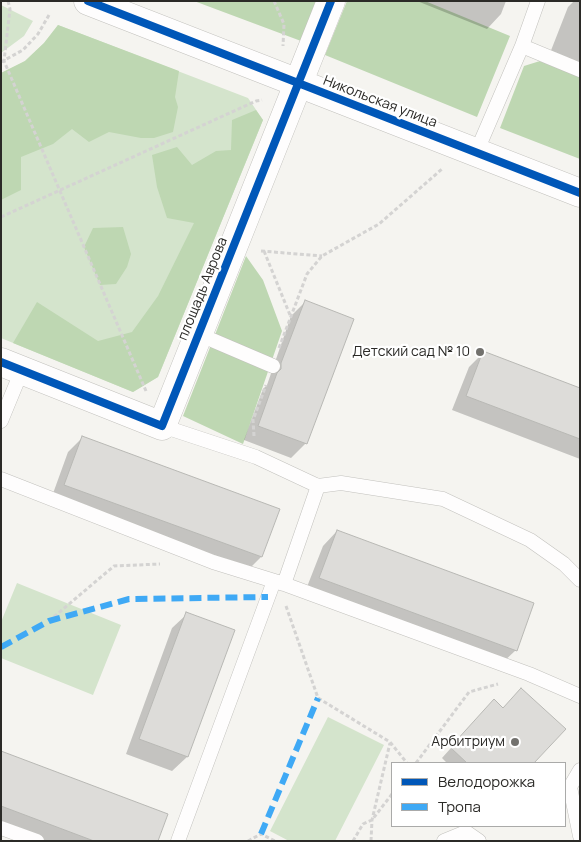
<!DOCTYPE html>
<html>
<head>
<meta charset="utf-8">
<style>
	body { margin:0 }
	#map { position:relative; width:581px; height:842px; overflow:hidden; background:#f5f4f0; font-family:Manrope,sans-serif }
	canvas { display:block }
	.frame { position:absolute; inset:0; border:2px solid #2b2a27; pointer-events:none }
	.legend { position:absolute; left:391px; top:762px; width:175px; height:65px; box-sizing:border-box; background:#fff; border:1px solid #aaaaa9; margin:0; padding:6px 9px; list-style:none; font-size:15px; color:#2b2a27 }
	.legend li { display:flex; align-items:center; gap:10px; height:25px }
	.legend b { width:25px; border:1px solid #aaaaa9 }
</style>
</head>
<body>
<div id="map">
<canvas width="581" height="842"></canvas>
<div class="frame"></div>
<ul class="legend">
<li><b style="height:6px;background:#0057b8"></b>Велодорожка</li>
<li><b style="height:6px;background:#3fa9f5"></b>Тропа</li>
</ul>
</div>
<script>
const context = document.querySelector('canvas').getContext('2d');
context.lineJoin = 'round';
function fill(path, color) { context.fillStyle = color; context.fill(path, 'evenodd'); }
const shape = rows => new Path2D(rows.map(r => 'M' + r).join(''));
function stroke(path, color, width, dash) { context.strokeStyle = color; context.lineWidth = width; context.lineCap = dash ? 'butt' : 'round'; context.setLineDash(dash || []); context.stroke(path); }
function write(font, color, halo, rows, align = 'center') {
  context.font = font + ' Manrope,sans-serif'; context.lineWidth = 4.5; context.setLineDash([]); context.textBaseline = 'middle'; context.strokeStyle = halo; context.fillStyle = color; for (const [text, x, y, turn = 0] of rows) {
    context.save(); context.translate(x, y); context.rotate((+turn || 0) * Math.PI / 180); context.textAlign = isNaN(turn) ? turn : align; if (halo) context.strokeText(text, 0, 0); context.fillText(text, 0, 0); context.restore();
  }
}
const green = shape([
	[1,5,33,21,24,36,1,53],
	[58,25,248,98,263,120,158,377,133,392,1,338,1,73,25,61,44,43],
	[17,583,121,625,93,695,1,658,1,622],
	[328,717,384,745,335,841,289,841,270,831]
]);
const forest = shape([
	[194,1,316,1,301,41],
	[347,1,425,1,510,36,477,117,325,55],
	[58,25,179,71,175,97,178,107,173,132,154,138,141,138,109,132,89,142,72,129,53,144,21,157,21,190,1,200,1,73,25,61,44,43],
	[540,61,580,77,580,159,500,128,524,66],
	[256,110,263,120,158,377,133,392,13,343,37,302,98,341,132,332,158,296,194,223,167,218,157,187,152,155,177,147,192,165,216,151,231,150,232,120],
	[123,227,131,254,127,267,116,284,100,285,84,247,93,228],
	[246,256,263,280,282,331,243,444,183,416]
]);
const shadow = shape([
	[417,1,506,1,501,14,487,29],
	[574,1,580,1,580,65,550,53,568,7],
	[305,302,306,443,291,458,244,440,263,389,267,385,291,316],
	[483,353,580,389,580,459,452,410,469,367],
	[82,438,261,557,247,571,51,499,68,452],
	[337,531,516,650,501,664,305,592,323,546],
	[187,614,233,631,187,757,172,771,126,754,172,628],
	[503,709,564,729,532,763,447,763,442,758,484,711],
	[1,752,157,841,43,841,1,825]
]);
const building = shape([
	[305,300,354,319,307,444,258,426,277,373,281,369,281,363,305,300],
	[483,351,580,388,580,439,466,396,483,351],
	[82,436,280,509,262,557,64,485,82,436],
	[337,530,534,603,517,651,319,578,337,530],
	[186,612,235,630,188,757,139,739,186,612],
	[521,688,566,729,534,763,467,763,451,748,456,743,455,742,494,699,503,708,521,688],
	[1,751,168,814,158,841,94,841,1,806,1,751]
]);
const path = shape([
	[8,1,10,9,4,61,146,391],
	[274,1,284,24,283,46],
	[1,62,23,50,38,34,49,15],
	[1,217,256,101,262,100],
	[261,251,322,256],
	[264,251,290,315],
	[279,348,307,274,322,256,379,224,442,169],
	[254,436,253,420,266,385],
	[286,606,318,698,390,742,407,763],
	[49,621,114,566,160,564],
	[416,763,469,692,498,684],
	[248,841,261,834,275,841],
	[353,841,363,824,372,820,392,794],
	[371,841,372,820,390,743]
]);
const lane = shape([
	[522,46,580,70],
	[476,153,522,46,538,1],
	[198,334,273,366],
	[1,421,22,370],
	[162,426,256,457,318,486,341,483,443,499,530,540,564,564,580,580],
	[1,479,213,562,284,584,529,674,580,696],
	[284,584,318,486],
	[580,770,570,787,580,836],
	[1,828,37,841],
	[178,841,274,581],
	[444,841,466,832,479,841]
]);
const street = shape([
	[88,1,580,193],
	[1,362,162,426,331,1]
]);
const quiet = shape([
	[1,647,49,621,129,599,268,597],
	[261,834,318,698]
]);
const cycleway = shape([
	[88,1,580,193],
	[1,362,162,426,331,1]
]);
const markers = [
	[480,352,5,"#72716d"],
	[515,742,5,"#72716d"]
];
const streetNames = [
	["Никольская улица",380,102,21],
	["площадь Аврова",203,289,-68]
];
const poiNames = [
	["Детский сад № 10",470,352],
	["Арбитриум",505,742]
];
fill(green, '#d4e4cc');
fill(forest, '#bed7b2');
fill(shadow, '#0003');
fill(building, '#dddcd9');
stroke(building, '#b8b8b4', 1);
stroke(lane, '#c2c1bd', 15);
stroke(street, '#c2c1bd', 29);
stroke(path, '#d4d3d2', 3, [4, 2.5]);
stroke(lane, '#fefdfd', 14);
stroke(street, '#fefdfd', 28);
stroke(quiet, '#3fa9f5', 6, [12, 6]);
stroke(cycleway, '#0057b8', 8);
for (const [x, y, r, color] of markers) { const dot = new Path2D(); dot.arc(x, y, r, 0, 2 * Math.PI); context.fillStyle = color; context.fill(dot); stroke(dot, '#fff', 2); }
write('14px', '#2b2a27', '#fff', streetNames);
write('14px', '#2b2a27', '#fff', poiNames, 'right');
</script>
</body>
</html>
